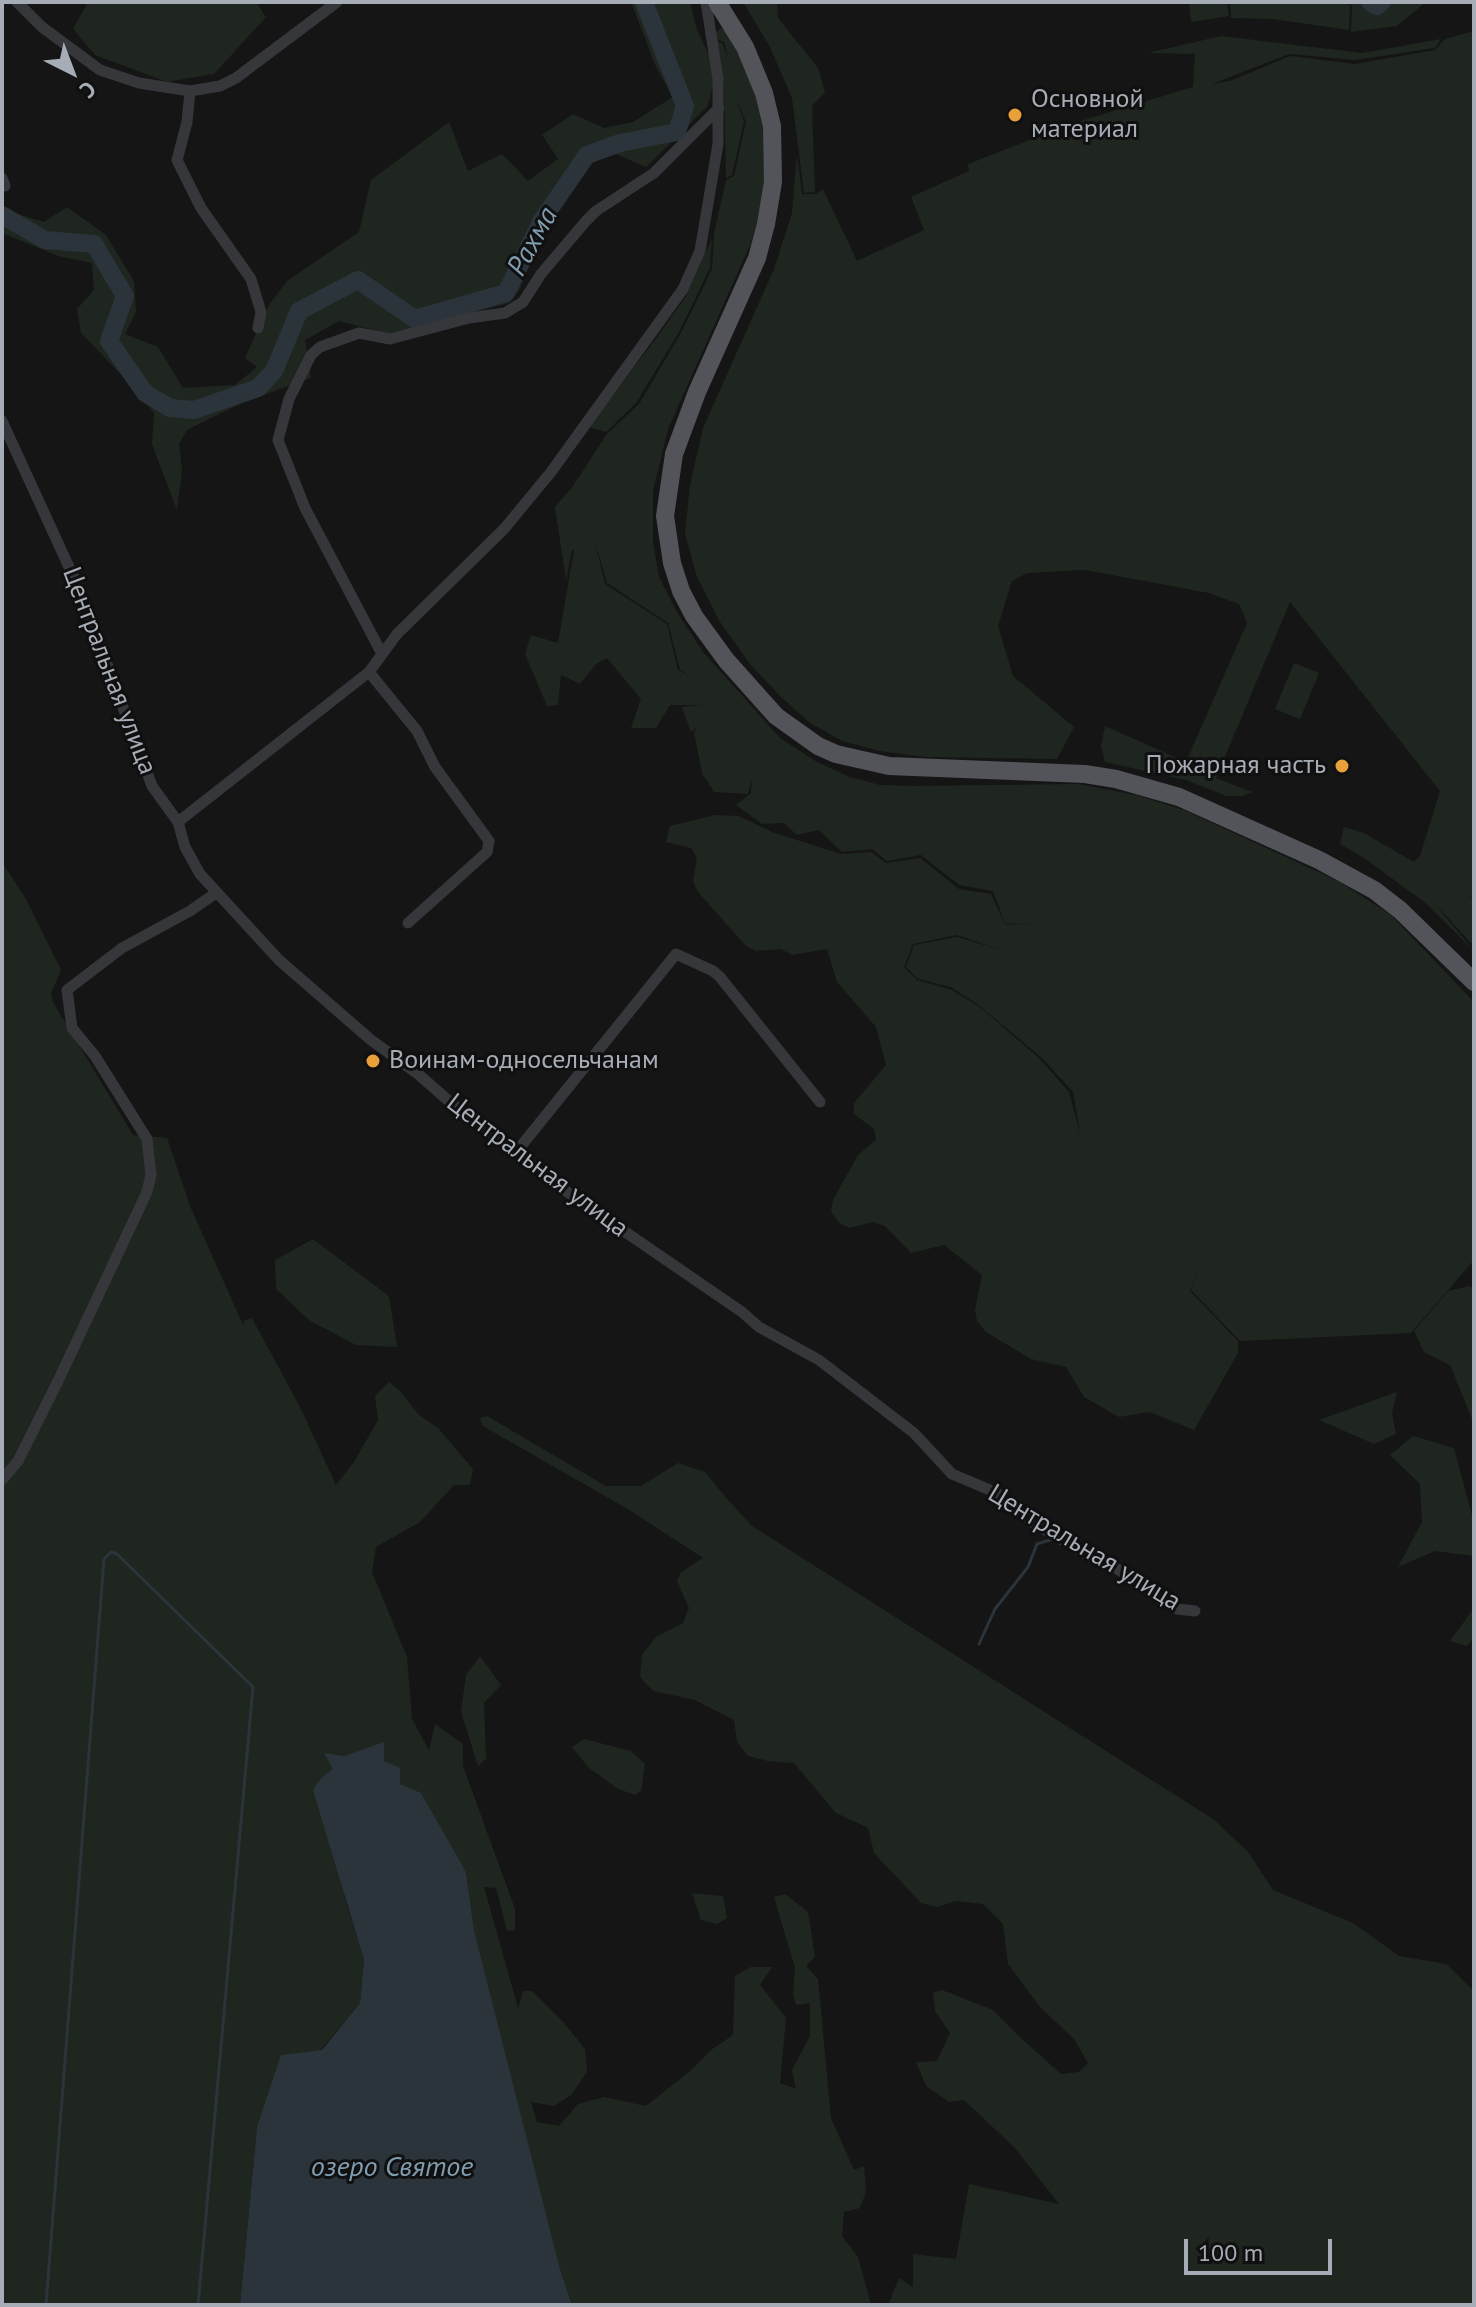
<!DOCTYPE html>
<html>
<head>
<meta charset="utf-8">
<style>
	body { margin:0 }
	#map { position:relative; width:1476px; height:2307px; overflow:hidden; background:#151516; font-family:"PT Sans",sans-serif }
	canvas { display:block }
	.frame { position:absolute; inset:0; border:4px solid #a7adb6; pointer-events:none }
	.north { position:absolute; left:32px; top:32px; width:80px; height:80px; -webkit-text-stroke:6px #101011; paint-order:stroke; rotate:138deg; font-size:22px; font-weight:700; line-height:32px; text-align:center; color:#a7adb6 }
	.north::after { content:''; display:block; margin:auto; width:28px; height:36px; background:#a7adb6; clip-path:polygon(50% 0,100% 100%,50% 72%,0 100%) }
	.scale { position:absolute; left:1184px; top:2239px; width:148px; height:36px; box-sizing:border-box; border:4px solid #a7adb6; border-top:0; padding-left:10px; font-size:24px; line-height:28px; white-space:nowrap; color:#a7adb6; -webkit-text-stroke:6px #101011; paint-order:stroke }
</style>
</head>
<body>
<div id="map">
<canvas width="1476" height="2307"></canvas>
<div class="frame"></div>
<div class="north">С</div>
<div class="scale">100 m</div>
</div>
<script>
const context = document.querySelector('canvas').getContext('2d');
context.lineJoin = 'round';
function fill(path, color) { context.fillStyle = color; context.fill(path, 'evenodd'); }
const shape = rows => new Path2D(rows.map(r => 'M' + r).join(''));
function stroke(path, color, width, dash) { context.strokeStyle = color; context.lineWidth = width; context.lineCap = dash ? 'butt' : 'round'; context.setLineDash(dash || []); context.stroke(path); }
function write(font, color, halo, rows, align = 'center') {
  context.font = font + ' "PT Sans",sans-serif'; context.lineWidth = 6; context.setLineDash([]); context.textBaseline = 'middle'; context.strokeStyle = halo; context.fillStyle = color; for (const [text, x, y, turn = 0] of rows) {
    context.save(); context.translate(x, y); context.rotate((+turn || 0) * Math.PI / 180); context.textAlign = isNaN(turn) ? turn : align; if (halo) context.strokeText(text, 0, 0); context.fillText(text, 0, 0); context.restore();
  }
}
const green = shape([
	[88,2,256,2,266,17,214,74,167,82,95,55,73,29],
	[631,2,690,2,697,30,717,72,707,107,646,167,597,146,565,202,544,223,520,289,509,303,389,334,339,321,305,340,311,378,244,402,187,430,179,444,182,470,177,510,152,444,154,413,131,385,81,333,77,309,94,290,92,263,58,256,2,233,2,204,11,212,44,222,67,207,106,235,134,281,136,312,125,334,158,347,183,388,235,385,257,367,245,358,269,305,287,281,359,232,371,180,449,122,468,171,502,154,528,181,558,159,542,135,573,114,604,128,633,122,673,97,656,67],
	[743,2,777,2,778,18,818,68,825,92,812,106,815,192,804,193,792,98,770,47],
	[1189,2,1227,2,1229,16,1191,22],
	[1230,2,1344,2,1350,6,1349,30,1273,19,1231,18],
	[1347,2,1426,2,1397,26,1351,32,1352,6],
	[721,28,728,30,766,118,764,197,751,243,668,429,653,491,653,542,659,577,678,614,704,653,780,738,817,762,850,777,880,785,911,786,1078,784,1136,795,1184,810,1340,882,1391,915,1474,1002,1474,1260,1411,1333,1240,1341,1191,1290,1201,1261,1190,1291,1238,1341,1238,1353,1194,1430,1150,1412,1119,1417,1084,1397,1066,1367,1031,1359,986,1332,977,1321,975,1310,982,1275,944,1245,911,1253,885,1226,873,1222,849,1228,838,1222,831,1211,833,1200,858,1155,876,1140,874,1129,854,1114,854,1103,886,1065,876,1027,837,982,827,949,792,955,781,949,756,951,746,946,698,892,693,882,697,858,691,848,666,842,670,826,715,815,739,816,772,832,841,854,871,852,886,863,920,858,959,889,991,894,1005,924,1038,925,1005,923,993,891,959,885,921,855,887,861,872,849,842,852,819,830,797,835,784,823,762,824,736,805,751,793,752,779,748,794,714,792,702,773,694,732,697,727,691,732,682,707,702,705,670,705,656,728,631,728,641,699,607,658,596,664,580,684,561,675,558,705,547,706,525,654,531,635,558,643,574,550,572,550,566,580,555,507,573,486,606,435,639,404,681,333,712,269,714,233,726,180,734,176,746,122,737,101,744,122,732,175,726,178,724,85,717,41,722,43,729,59,724,42,717,39,716,32],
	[595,542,607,583,668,623,680,670,696,679,678,670,667,624,605,584],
	[957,935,1001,950,957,937,914,945,906,967,918,979,951,987,981,1007,1042,1058,1073,1092,1080,1133,1069,1092,1039,1058,981,1008,952,990,917,980,904,967,913,944],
	[1474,31,1474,895,1467,897,1474,896,1474,946,1433,902,1474,951,1427,904,1364,858,1340,844,1344,827,1364,833,1414,862,1420,856,1440,791,1290,602,1216,778,1252,792,1242,796,1226,796,1186,780,1105,762,1101,746,1105,726,1186,762,1247,623,1239,604,1209,593,1085,570,1027,573,1012,581,998,626,1013,676,1074,727,1057,759,923,757,880,751,842,741,809,722,780,696,750,664,720,622,697,577,685,534,690,485,703,428,774,269,792,213,797,155,802,194,816,194,823,189,857,261,924,230,911,197,969,171,968,164,1074,123,1193,87,1195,54,1148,53,1221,36,1362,53,1441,39,1435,48,1355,60,1289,54,1212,84,1230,81,1290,56,1355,64,1435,50,1445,39],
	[712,238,710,268,679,332,636,403,606,432,589,427,661,332,686,296],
	[1294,663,1319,673,1300,719,1275,709],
	[2,862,26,899,61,970,51,994,54,1004,133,1135,167,1138,190,1206,244,1327,243,1321,252,1318,300,1407,336,1485,354,1462,378,1420,375,1396,389,1382,399,1390,419,1415,438,1428,473,1469,470,1485,454,1485,420,1522,376,1547,372,1572,407,1657,412,1719,429,1750,435,1724,463,1744,463,1766,515,1909,515,1930,507,1931,496,1888,484,1887,518,2008,523,1991,532,1991,565,2024,585,2049,587,2072,571,2095,554,2106,531,2102,537,2122,559,2126,578,2104,604,2097,646,2106,690,2071,711,2050,733,2035,735,1976,751,1967,772,1967,760,1985,786,2018,780,2083,796,2089,792,2070,810,2036,810,2003,796,2005,793,1994,795,1968,774,1897,785,1894,808,1912,815,1957,806,1966,818,1979,831,2118,854,2170,864,2166,866,2192,860,2208,844,2212,842,2236,858,2257,871,2305,572,2305,560,2269,474,1930,466,1872,384,1761,384,1743,344,1756,325,1754,334,1769,322,1777,345,1899,364,1960,360,2003,257,2127,240,2305,2,2305],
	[313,1239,389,1296,397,1347,356,1345,309,1320,276,1289,275,1260],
	[1470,1286,1474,1291,1474,1424,1450,1365,1424,1352,1414,1331,1448,1291],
	[1397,1392,1392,1413,1396,1434,1374,1444,1319,1420],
	[487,1416,606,1486,641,1486,678,1463,705,1472,727,1499,752,1526,1213,1819,1248,1852,1273,1890,1353,1923,1399,1956,1446,1964,1474,1991,1474,2305,888,2305,899,2278,913,2287,913,2254,956,2259,969,2184,1059,2204,1014,2147,964,2100,949,2102,926,2086,916,2062,937,2061,950,2033,935,2011,933,1993,942,1990,993,2010,1022,2039,1061,2074,1079,2072,1088,2063,1074,2039,1040,2007,1008,1964,1003,1924,983,1904,956,1901,937,1907,921,1903,874,1853,868,1828,836,1813,794,1763,768,1761,748,1756,737,1742,734,1720,695,1700,653,1691,640,1677,642,1655,656,1637,683,1623,689,1608,677,1581,681,1572,703,1558,631,1511,483,1426,480,1418],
	[1413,1436,1454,1448,1474,1523,1474,1556,1435,1551,1398,1567,1422,1522,1420,1484,1390,1455],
	[1474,1608,1474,1637,1467,1646,1450,1641],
	[480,1656,501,1685,484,1703,486,1759,478,1766,461,1712,466,1675],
	[584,1739,631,1751,645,1764,641,1791,635,1795,618,1789,588,1767,572,1747],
	[692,1893,723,1896,727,1918,717,1924,701,1920]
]);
const water = shape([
	[384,1742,384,1761,400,1768,400,1784,421,1793,466,1872,474,1930,560,2269,572,2305,240,2305,257,2127,281,2055,322,2050,360,2003,364,1960,313,1790,322,1777,333,1769,324,1753,344,1756]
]);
const stream = shape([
	[979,1644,995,1609,1028,1567,1037,1544,1053,1539],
	[46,2305,104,1559,111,1552,117,1554,253,1687,198,2305]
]);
const river = shape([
	[1370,2,1377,6,1382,2],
	[2,215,45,240,94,244,125,296,109,341,145,393,170,408,194,410,258,388,274,371,299,311,358,280,415,319,506,293,542,220,587,155,620,143,677,132,685,106,644,2]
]);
const minor = shape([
	[17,2,42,27,100,70,139,83,190,91,220,86,236,78,337,2],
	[190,91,187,122,177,160,201,208,251,279,261,312,258,328],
	[2,178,5,186],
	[2,421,80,591,152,786,178,822,185,847,200,874,279,960,371,1040,418,1074,450,1102,570,1194,742,1312,759,1327,819,1360,914,1433,952,1474,997,1493,1032,1522,1099,1562,1116,1568,1177,1609,1195,1611],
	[381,652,305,508,278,440,289,399,311,355,320,347,359,333,390,339,469,318,505,313,523,302,541,274,586,221,596,211,654,173,719,108],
	[369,672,417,731,435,767,489,841,487,852,408,923],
	[178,822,369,672,397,634,504,529,551,472,683,289,700,251,718,144,718,79,706,2],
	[517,1151,676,954,713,971,720,977,820,1102],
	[2,1480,18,1461,58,1381,147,1192,151,1175,147,1139,95,1056,72,1028,67,990,122,948,190,911,216,893]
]);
const primary = shape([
	[717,2,745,47,764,93,772,126,773,182,766,224,757,258,697,392,674,454,665,516,672,563,681,591,694,616,726,660,776,716,818,746,836,754,889,766,1085,774,1116,779,1179,797,1319,860,1374,890,1400,910,1474,982]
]);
const markers = [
	[1015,115,8,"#e9a03a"],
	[1342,766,8,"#e9a03a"],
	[373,1061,8,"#e9a03a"]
];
const poiNames = [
	["Основной",1031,100],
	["материал",1031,130],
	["Пожарная часть",1326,766,"right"],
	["Воинам-односельчанам",389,1061]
];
const streetNames = [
	["Центральная улица",109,671,69],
	["Центральная улица",537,1166,37],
	["Центральная улица",1084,1548,31]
];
const waterNames = [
	["Рахма",533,242,-61],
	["озеро Святое",392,2168]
];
fill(green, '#1f261f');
fill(water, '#2b343a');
stroke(stream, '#2b343a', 3);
stroke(river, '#2b343a', 18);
stroke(minor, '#36373b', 11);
stroke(primary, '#52545a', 18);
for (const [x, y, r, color] of markers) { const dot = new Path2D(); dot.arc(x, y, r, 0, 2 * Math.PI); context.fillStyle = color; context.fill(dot); stroke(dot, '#101011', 3); }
write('26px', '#a7adb6', '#101011', poiNames, 'left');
write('26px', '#a7adb6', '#101011', streetNames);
write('italic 28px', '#809db0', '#101011', waterNames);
</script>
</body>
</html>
